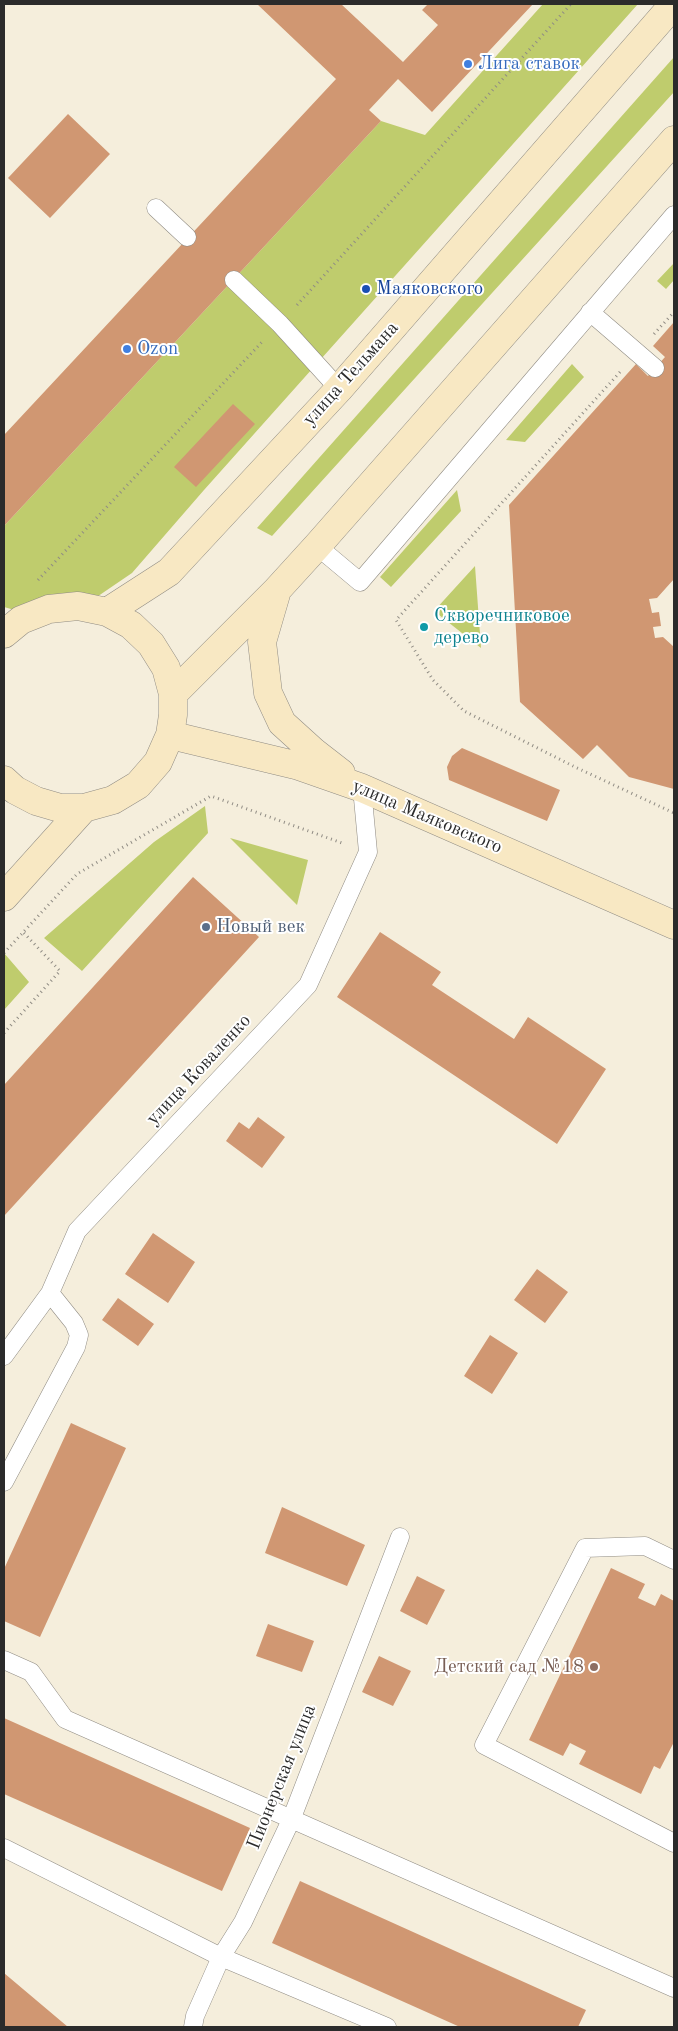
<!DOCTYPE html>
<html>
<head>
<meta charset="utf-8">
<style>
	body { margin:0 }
	#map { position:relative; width:678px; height:2031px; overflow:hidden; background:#f5eedc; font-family:"Old Standard TT",serif }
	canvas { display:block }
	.frame { position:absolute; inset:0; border:5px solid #2b2b2b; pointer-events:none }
</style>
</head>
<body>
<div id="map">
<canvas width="678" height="2031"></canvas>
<div class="frame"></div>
</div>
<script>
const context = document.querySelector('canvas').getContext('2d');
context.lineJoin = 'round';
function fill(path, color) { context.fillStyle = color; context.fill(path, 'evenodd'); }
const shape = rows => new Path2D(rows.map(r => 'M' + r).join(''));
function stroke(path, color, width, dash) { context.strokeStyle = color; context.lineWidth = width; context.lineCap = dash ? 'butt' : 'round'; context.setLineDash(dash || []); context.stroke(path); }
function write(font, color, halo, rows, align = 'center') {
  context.font = font + ' "Old Standard TT",serif'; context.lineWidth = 4; context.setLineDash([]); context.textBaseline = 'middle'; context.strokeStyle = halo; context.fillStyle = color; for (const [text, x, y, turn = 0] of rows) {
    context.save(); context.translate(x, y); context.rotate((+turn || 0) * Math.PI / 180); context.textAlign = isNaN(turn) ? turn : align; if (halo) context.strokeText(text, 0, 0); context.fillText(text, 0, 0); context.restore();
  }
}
const green = shape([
	[543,4,638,4,204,490,132,573,85,605,25,613,4,607,4,526,381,121,425,135],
	[674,57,674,92,272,536,257,528],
	[674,263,674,280,666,289,657,281],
	[572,364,584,377,525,442,506,440],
	[457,490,461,511,391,587,380,577],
	[475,566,481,648,434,611],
	[205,806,208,833,82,971,44,938,154,842],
	[230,838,308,860,297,905],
	[4,953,29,982,4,1010]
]);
const building = shape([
	[257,4,341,4,403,62,438,25,422,10,428,4,533,4,432,112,398,79,369,110,381,121,4,526,4,435,336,79],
	[68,114,110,154,50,218,8,178],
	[674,322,674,579,657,598,649,599,652,613,659,612,661,626,653,627,655,638,663,637,674,647,674,789,629,777,597,745,583,759,520,702,509,505,636,364,648,376,665,357,653,346],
	[233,404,255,424,196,487,174,467],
	[462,748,560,790,547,821,449,780,447,767,452,756],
	[193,877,259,937,4,1216,4,1085],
	[380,932,441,972,432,985,514,1039,528,1017,606,1069,557,1144,337,997],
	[258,1117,285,1137,262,1168,226,1141,239,1122,249,1129],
	[153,1233,195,1262,168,1303,125,1274],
	[537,1269,568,1292,545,1323,514,1300],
	[118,1298,154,1324,138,1346,102,1320],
	[490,1335,518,1353,492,1394,464,1376],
	[71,1423,126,1448,40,1637,4,1621,4,1569],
	[282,1507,365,1545,347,1586,265,1553],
	[611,1568,645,1584,638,1598,655,1606,661,1594,674,1601,674,1742,660,1769,654,1766,641,1794,579,1764,586,1751,570,1743,563,1756,529,1740],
	[417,1576,445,1590,427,1625,400,1611],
	[268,1624,314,1641,302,1672,256,1656],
	[379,1656,411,1671,393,1706,362,1692],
	[4,1718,250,1828,222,1891,4,1794],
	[300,1881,586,2010,578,2027,460,2027,272,1943],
	[4,1973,68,2027,4,2027]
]);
const path = shape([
	[297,305,571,4],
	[654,334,674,312],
	[620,372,396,620,433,680,464,711,575,767,674,813],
	[38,580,262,342],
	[4,953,77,874,211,796,342,843],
	[4,1033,60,971,23,932]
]);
const lane = shape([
	[156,208,187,237],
	[234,280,280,324,339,389],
	[590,312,655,368],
	[317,546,360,582,674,215],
	[4,1356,50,1293,77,1231,308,985,368,852,362,788],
	[4,1482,76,1347,79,1335,74,1323,50,1293],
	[674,1560,645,1546,585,1548,484,1745,674,1843],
	[4,1660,31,1672,65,1719,674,1988],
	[4,1848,221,1957,387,2027],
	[193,2027,195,2016,221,1957,243,1922,291,1820,400,1537]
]);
const secondary = shape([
	[276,594,262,642,268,693,282,723,314,752,341,773],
	[107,612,169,572,339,389,674,4],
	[4,634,21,620,49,609,78,606,107,612,131,625,151,644,166,668,173,694,173,715,170,735,158,762,138,785,113,800,84,808,60,808,36,801,15,790,4,780],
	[173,694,276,591,317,546,674,140],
	[170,735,299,766,362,788,674,925],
	[4,897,84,808]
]);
const markers = [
	[468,64,5,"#3f7fe0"],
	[366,289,5,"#1a4fb4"],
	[127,349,5,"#3f7fe0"],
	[424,627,5,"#0f9aa8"],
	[206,927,5,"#5c6f8a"],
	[594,1667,5,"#8d6e63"]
];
const shopNames = [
	["Лига ставок",478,64],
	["Ozon",137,349]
];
const transitNames = [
	["Маяковского",376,289]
];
const streetNames = [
	["улица Тельмана",351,374,-48],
	["улица Маяковского",427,817,23],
	["улица Коваленко",199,1070,-47],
	["Пионерская улица",282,1777,-68]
];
const cultureNames = [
	["Скворечниковое",434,616],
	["дерево",434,638]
];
const serviceNames = [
	["Новый век",216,927]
];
const educationNames = [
	["Детский сад №18",584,1667]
];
fill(green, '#bfcc6d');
fill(building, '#d09772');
stroke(lane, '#908c84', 19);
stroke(secondary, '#908c84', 29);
stroke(path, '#908c84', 3, [1, 4]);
stroke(lane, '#fff', 18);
stroke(secondary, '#f8e8c3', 28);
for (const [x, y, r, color] of markers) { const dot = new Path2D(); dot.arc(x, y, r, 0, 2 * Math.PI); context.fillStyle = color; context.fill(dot); stroke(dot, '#fff', 2); }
write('19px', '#366cbe', '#fff', shopNames, 'left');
write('19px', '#164399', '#fff', transitNames, 'left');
write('19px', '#2b2b2b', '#fff', streetNames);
write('19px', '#0d838f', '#fff', cultureNames, 'left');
write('19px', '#4e5e75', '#fff', serviceNames, 'left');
write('19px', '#785e54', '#fff', educationNames, 'right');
</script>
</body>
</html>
